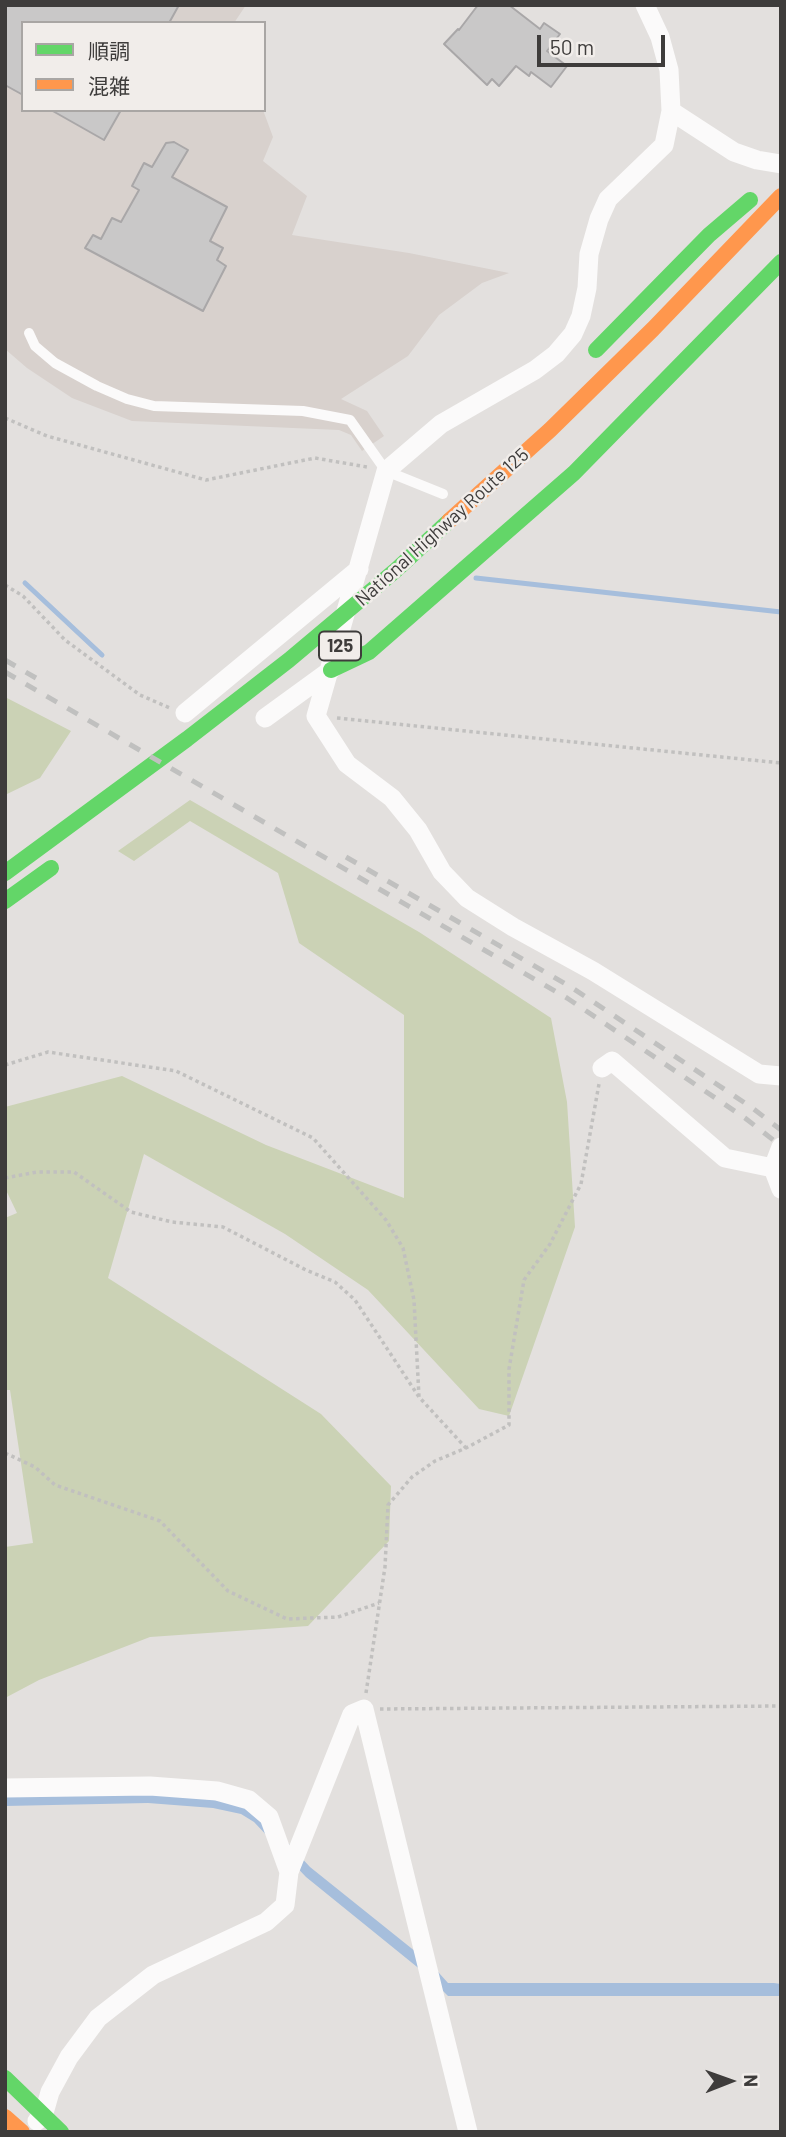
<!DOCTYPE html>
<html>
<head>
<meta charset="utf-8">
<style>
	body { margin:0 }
	#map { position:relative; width:786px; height:2137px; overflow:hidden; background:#e3e0de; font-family:Barlow,"Noto Sans JP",sans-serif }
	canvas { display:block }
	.frame { position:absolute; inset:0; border:7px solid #3e3c3b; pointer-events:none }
	.legend { position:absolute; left:21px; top:21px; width:245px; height:91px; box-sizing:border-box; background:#f1edea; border:2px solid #a9a6a4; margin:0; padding:9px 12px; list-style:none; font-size:21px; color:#3e3c3b }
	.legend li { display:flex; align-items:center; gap:14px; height:35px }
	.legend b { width:35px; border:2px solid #a9a6a4 }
	.north { position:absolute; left:695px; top:2046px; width:70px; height:70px; -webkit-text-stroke:5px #f1edea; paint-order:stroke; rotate:89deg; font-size:19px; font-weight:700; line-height:28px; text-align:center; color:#3e3c3b }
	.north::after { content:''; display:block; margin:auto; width:24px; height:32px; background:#3e3c3b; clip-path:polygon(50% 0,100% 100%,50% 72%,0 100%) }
	.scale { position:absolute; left:537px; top:35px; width:128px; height:32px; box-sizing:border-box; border:4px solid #3e3c3b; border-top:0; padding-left:9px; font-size:21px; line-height:24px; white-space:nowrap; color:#3e3c3b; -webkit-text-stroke:5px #f1edea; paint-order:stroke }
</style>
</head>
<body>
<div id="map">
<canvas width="786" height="2137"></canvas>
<div class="frame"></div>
<ul class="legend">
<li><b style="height:9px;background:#63d668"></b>順調</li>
<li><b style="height:9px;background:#ff974d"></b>混雑</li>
</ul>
<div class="north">N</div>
<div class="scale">50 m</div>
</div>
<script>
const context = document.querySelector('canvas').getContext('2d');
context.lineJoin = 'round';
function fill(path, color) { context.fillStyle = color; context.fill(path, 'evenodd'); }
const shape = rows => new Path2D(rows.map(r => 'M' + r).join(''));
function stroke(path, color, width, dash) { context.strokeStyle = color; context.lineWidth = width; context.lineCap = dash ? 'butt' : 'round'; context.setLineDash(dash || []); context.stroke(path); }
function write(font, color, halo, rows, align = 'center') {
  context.font = font + ' Barlow,sans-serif'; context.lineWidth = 5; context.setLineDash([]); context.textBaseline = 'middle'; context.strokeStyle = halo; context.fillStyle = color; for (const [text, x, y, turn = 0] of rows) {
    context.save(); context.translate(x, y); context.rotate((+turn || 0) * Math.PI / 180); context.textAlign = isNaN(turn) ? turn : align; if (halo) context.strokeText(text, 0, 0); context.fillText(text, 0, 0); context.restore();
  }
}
const built = shape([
	[5,5,246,5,234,23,23,23,23,110,263,110,273,137,263,161,307,196,292,235,409,253,509,273,482,283,439,315,408,356,341,399,367,411,384,436,362,451,351,435,339,430,132,421,72,398,27,368,5,349]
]);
const green = shape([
	[5,697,71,731,40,778,5,795],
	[190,800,419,932,551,1018,567,1102,575,1227,509,1416,479,1409,368,1290,285,1234,144,1154,108,1278,321,1414,391,1486,389,1541,308,1626,150,1637,39,1680,5,1698,5,1547,33,1543,10,1390,5,1390,5,1218,17,1213,5,1188,5,1107,122,1076,266,1145,404,1198,404,1015,299,943,278,873,190,821,134,861,118,851]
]);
const water = shape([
	[149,1792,246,1804,286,1841,310,1867,431,1964,448,1983,774,1983,781,1984,781,1996,448,1996,427,1975,306,1877,254,1822,241,1814,213,1808,148,1803,5,1806,5,1794]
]);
const stream = shape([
	[476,578,781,612],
	[25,583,102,655]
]);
const building = shape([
	[5,5,179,5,169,23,23,23,23,95,5,85,5,5],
	[478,5,509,5,540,29,544,23,560,34,547,51,567,66,551,87,531,72,529,76,516,66,499,86,492,79,487,85,444,44,458,29,459,30,478,5],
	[51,110,121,110,104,140,51,110],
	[174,142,188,150,172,177,227,207,210,241,223,248,217,260,226,266,203,311,85,248,93,235,101,239,112,218,121,222,139,190,132,186,144,163,152,167,166,143,174,142]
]);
const path = shape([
	[5,418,47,436,206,480,315,458,367,467],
	[5,585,23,596,65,640,140,695,170,708],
	[337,718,781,763],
	[5,1065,48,1052,176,1071,313,1138,386,1220,403,1248,414,1300,419,1397],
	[5,1178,37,1172,74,1172,131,1212,172,1222,223,1227,306,1270,335,1282,355,1300,419,1397,466,1448],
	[5,1453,35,1467,55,1485,160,1521,228,1591,287,1619,338,1617,379,1603],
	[366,1693,385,1567,388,1505,412,1477,435,1461,466,1448,509,1425,509,1369,524,1280,550,1244,581,1184,599,1084],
	[380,1709,781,1706]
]);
const lane = shape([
	[29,333,35,346,55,363,97,386,127,399,154,406,303,411,350,420,386,471,443,494]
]);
const street = shape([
	[645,5,660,37,669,70,671,111,664,145,608,199,599,219,589,254,587,288,581,316,573,334,556,354,535,370,441,424,386,471,316,716,347,764,392,798,418,830,442,872,467,898,513,927,593,971,759,1074,781,1076],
	[671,111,734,152,757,160,781,164],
	[185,713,359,569],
	[265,718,331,670],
	[602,1068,612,1061,725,1158,773,1168,781,1189],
	[773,1168,781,1147],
	[5,1788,150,1786,217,1791,249,1800,269,1817,289,1872],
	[37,2121,44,2113,50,2092,69,2057,98,2018,153,1975,266,1922,285,1905,289,1872,352,1714,364,1709,468,2132]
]);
const fast = shape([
	[596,350,709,235,750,200],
	[331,670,369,652,574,473,781,262],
	[5,873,187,739,289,660,396,570,449,521],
	[5,901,51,868],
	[5,2078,61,2132]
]);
const slow = shape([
	[449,521,550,430,653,329,781,196],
	[5,2117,22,2132]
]);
const rail = shape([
	[5,660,36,678],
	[5,672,567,998,745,1118,781,1146],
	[346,857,571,987,751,1107,781,1130]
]);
const shields = [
	[340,646,42]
];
const shieldNames = [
	["125",340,646]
];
const streetNames = [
	["National Highway Route 125",442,527,-42]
];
fill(built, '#d8d1cd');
fill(green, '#cbd2b5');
fill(water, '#a6bedc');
stroke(stream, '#a6bedc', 5);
fill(building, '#c9c8c8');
stroke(building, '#a9a7a8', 2);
stroke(path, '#c1c0bf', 3.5, [3.5, 3.5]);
stroke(lane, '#fbfafa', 10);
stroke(street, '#fbfafa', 19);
stroke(fast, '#63d668', 16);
stroke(slow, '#ff974d', 16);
stroke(rail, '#c0c0bf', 5, [12, 12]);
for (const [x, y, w] of shields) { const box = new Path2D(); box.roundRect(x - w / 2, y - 14.5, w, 29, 5); context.fillStyle = '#f1edea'; context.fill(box); stroke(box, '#3e3c3b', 2); }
write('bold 18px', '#3e3c3b', null, shieldNames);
write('19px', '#3e3c3b', '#f1edea', streetNames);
</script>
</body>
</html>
